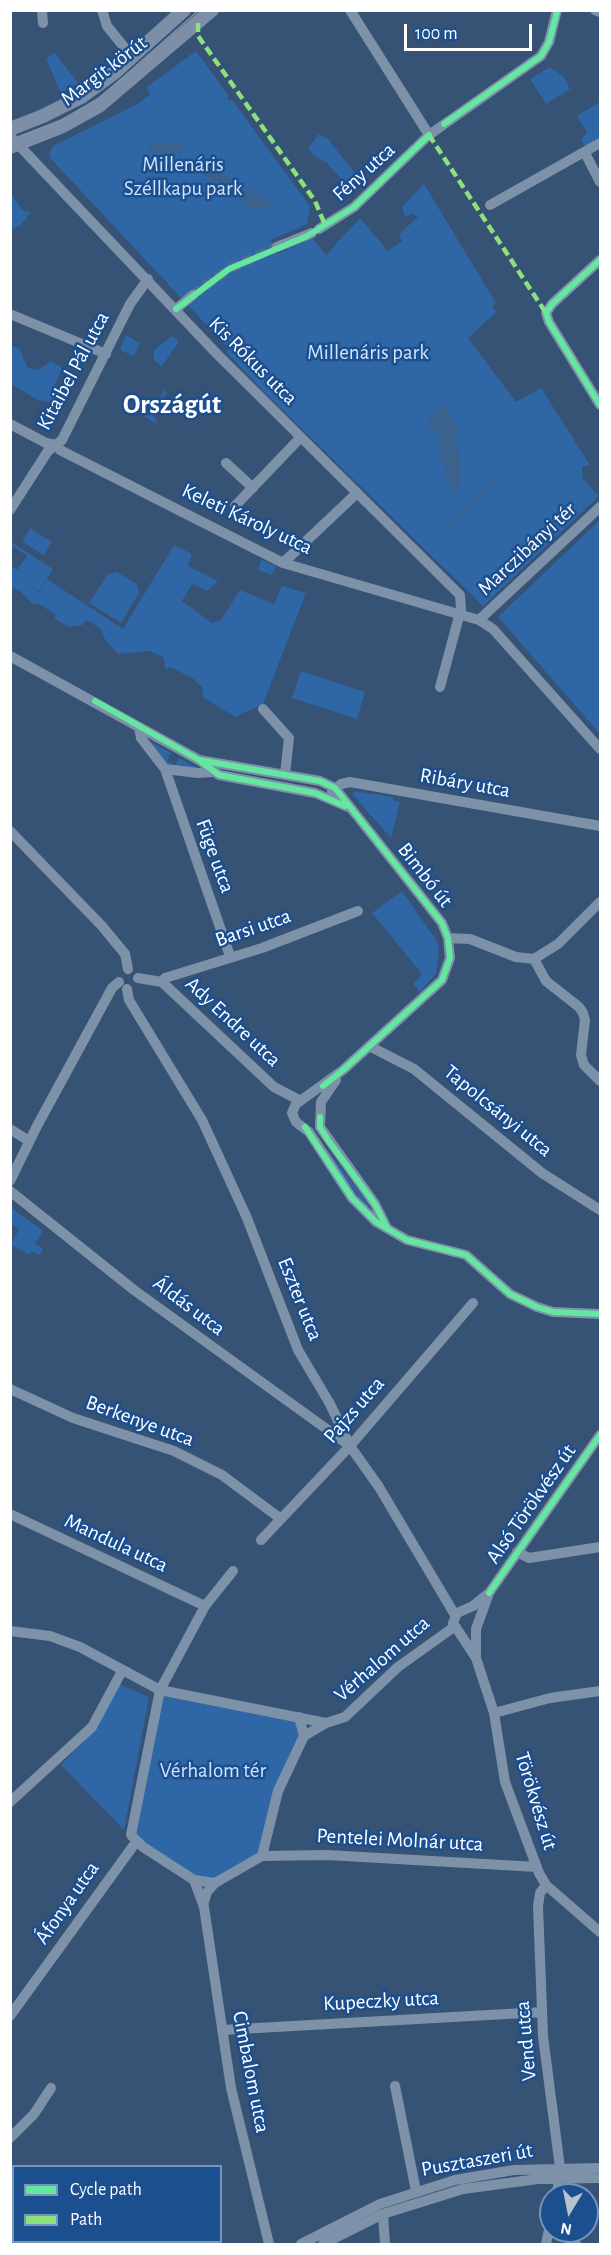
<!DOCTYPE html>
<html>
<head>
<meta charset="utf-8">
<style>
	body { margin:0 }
	#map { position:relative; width:611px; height:2255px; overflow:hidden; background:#365274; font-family:"Alegreya Sans",sans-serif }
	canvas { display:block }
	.frame { position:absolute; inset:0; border:12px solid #fff; pointer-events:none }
	.legend { position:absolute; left:12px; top:2165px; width:210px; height:78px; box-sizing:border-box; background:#1b4f8f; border:2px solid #7695bc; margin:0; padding:8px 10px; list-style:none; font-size:18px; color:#fff }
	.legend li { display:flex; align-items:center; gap:12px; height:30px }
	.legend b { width:30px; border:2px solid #7695bc }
	.north { position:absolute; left:539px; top:2183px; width:60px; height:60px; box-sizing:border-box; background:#1b4f8f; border:2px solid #7695bc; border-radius:50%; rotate:190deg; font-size:16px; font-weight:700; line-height:24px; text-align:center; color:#fff }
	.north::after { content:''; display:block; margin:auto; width:21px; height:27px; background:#b9c2ce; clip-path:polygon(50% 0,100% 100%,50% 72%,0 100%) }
	.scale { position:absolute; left:404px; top:24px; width:128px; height:27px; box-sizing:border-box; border:3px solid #fff; border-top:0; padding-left:8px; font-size:18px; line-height:21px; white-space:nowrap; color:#fff; -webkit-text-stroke:4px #1b4f8f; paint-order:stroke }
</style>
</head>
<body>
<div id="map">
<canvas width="611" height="2255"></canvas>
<div class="frame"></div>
<ul class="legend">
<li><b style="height:8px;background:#66e7a1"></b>Cycle path</li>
<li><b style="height:8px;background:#8de07e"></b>Path</li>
</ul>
<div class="north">N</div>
<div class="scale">100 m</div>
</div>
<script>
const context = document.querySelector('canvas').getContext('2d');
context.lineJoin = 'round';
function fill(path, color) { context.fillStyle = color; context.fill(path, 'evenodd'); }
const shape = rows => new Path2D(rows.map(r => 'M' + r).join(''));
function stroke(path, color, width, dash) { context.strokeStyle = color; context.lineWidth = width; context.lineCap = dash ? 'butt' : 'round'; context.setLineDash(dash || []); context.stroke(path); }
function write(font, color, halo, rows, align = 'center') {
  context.font = font + ' "Alegreya Sans",sans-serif'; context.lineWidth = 5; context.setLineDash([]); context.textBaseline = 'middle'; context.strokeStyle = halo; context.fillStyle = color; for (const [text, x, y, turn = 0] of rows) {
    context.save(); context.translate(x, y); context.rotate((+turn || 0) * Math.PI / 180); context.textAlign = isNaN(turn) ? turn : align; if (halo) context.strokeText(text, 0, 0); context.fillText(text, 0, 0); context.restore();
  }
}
const green = shape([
	[196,51,229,96,227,98,229,101,232,100,310,206,307,224,271,240,277,254,312,238,326,255,360,218,388,251,402,241,399,234,418,217,412,214,405,217,402,207,424,184,496,303,492,306,496,312,468,338,516,402,541,388,590,465,582,467,583,479,599,496,483,606,262,390,227,353,228,348,51,159,49,155,53,146,137,104,150,95,147,87],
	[55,53,78,83,61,94,46,58],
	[550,67,564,77,570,89,546,104,530,79],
	[600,102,600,142,591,147,585,146,581,140,587,132,577,116],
	[319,134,328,139,361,181,352,191,327,163,313,155,308,148],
	[11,193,22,210,31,212,21,225,11,229],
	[126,335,140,343,134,356,120,350],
	[172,336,177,339,178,343,162,366,154,361,154,350],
	[10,345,20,349,27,367,38,370,51,361,62,368,53,390,55,396,51,402,38,400,11,384],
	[164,390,167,392,153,417,157,420,155,423,144,416,145,414,150,416],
	[600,520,600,734,498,617],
	[30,528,52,542,44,555,22,542],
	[10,541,53,569,39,591,18,578,39,592,47,579,123,629,174,545,192,554,188,566,218,581,207,591,192,584,182,601,212,623,221,620,240,590,274,604,282,586,306,593,263,704,235,717,203,697,202,687,191,677,170,667,165,670,164,658,150,651,118,654,104,638,101,629,87,620,82,625,69,627,55,619,55,614,39,604,32,604,20,591,11,587,11,566,17,570,27,556,11,545],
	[261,560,276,566,272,575,258,570],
	[117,572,137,584,139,593,121,623,89,603,108,574],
	[301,671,365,692,357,719,292,698],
	[147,740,171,753,167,761,175,765,179,758,200,769,173,766,166,763],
	[355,791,393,797,393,800,400,802,391,838,352,794],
	[402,891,436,940,439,948,436,974,420,992,413,984,422,974,372,913],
	[327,1149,368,1204,369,1210,326,1153],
	[10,1207,43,1231,35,1243,43,1249,40,1255,32,1251,30,1255,11,1245,19,1229,11,1224],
	[119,1684,149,1697,124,1830,61,1765,96,1729],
	[160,1690,299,1717,302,1728,262,1856,222,1880,194,1880,131,1835]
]);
const water = shape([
	[181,142,184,152,151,153,146,145],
	[212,168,276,205,276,209,248,207,234,194,228,194,217,183,204,175,208,169],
	[443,404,448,409,449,415,458,424,455,443,461,459,461,466,457,468,461,471,461,477,455,493,445,475,445,464,439,457,439,435,427,424,427,421],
	[496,476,501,484,496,479,452,524,450,522]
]);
const minorTunnel = shape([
	[193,295,229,269,277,247]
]);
const minor = shape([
	[42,10,43,23],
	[102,10,107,26,132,57],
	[350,10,429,135],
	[595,10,600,12],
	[10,136,217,354,460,595,461,609,440,687],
	[585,153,600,182],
	[490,205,600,143],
	[319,229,354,207,429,135,541,56,549,42,557,10],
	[277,247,312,233],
	[600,260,552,304,546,313,549,322,600,405],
	[176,309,193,295],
	[10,314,106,354],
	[10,424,46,443,57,445,60,450,283,563,479,620,493,629,600,749],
	[226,463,253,488],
	[235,506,301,437],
	[10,510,48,451,62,440,130,304,148,279],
	[283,563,357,493],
	[479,620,600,507],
	[10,656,199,760,219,775,315,793,348,807],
	[263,709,289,738,285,774],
	[139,727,141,738,165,769,230,956],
	[199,760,320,781,335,788,442,923,448,938,450,958,442,980,343,1070,296,1104,292,1113,296,1122,309,1132,352,1198,376,1222,407,1240,466,1255,510,1294,537,1307,553,1312,600,1314],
	[165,769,198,773,213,772],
	[332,792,341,784,350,782,600,826],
	[10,831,102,926,125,954,128,969],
	[448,938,470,939,516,957,534,959,558,944,600,902],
	[534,959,546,981,579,1007,583,1013,585,1020,581,1055,584,1065,600,1081],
	[138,978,162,982,274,1087,299,1100],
	[162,982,165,978,262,948,358,911],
	[127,989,129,1000,202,1120,247,1218,298,1350,330,1404,350,1446,379,1487,455,1615],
	[369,1046,414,1069,542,1173,600,1210],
	[336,1080,321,1102,320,1127,375,1204,387,1228],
	[10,1129,29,1141],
	[10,1181,37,1126,112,988,119,982],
	[10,1191,134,1290,350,1446],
	[10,1389,73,1418,174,1451,222,1475,281,1519],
	[600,1435,489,1593,473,1606,457,1613,453,1623,476,1658,494,1713,505,1782,539,1873,546,1885,600,1932],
	[10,1514,205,1606],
	[261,1540,350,1446,473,1303],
	[517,1552,529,1558,600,1547],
	[10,1631,50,1636,80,1647,160,1690,326,1723],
	[476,1656,476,1629,489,1593],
	[494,1713,550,1698,600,1691],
	[304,1736,326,1723,345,1717,398,1667,454,1627],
	[10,1802,92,1727,122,1671],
	[262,1856,327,1855,537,1867],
	[194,1880,204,1907,231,2088,269,2244],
	[215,1883,194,1880,143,1847,131,1835,160,1690,205,1606,233,1571],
	[546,1885,540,1893,538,1906,543,2036,560,2168,557,2195],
	[203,1905,207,1892,215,1883,262,1856,278,1791,304,1736,299,1717],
	[10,2016,136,1842],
	[222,2030,542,2012],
	[395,2086,416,2191],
	[10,2138,34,2114,51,2088],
	[10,2182,14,2186],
	[383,2214,385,2244],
	[560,2231,576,2244],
	[48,2242,49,2244],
	[301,2244,380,2204,455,2180,514,2170,600,2168],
	[323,2244,383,2214,463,2189,538,2179,600,2178],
	[546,2244,551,2220]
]);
const major = shape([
	[10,129,43,116,81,97,114,73,184,10],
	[10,147,63,126,99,106,212,10]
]);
const tram = shape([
	[10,140,60,121,101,97,199,10]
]);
const quiet = shape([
	[198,23,198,36,315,201,325,225],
	[429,135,546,313]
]);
const cycleway = shape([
	[444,124,541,56,549,42,557,12],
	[600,260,552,304,546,313,549,322,600,405],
	[176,309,229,269,307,236,354,207,429,135],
	[95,701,199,760,219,775,315,793,345,806],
	[199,760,320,781,335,788,442,923,448,938,450,958,442,980,343,1070,323,1086],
	[320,1117,320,1127,328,1140,375,1204,387,1228],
	[305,1127,352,1198,376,1222,407,1240,466,1255,510,1294,537,1307,553,1312,600,1314],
	[489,1593,600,1435]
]);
const streetNames = [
	["Margit körút",104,71,-37],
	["Fény utca",364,172,-42],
	["Kis Rókus utca",253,361,45],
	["Kitaibel Pál utca",73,371,-62],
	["Keleti Károly utca",247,519,25],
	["Marczibányi tér",527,549,-43],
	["Ribáry utca",465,783,10],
	["Füge utca",215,856,70],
	["Bimbó út",425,875,52],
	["Barsi utca",253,928,-19],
	["Ady Endre utca",233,1022,43],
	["Tapolcsányi utca",498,1111,39],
	["Eszter utca",300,1299,68],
	["Áldás utca",189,1306,37],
	["Pajzs utca",354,1410,-49],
	["Berkenye utca",140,1421,20],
	["Alsó Törökvész út",531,1504,-55],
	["Mandula utca",116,1543,25],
	["Vérhalom utca",382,1659,-41],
	["Törökvész út",536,1801,73],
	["Pentelei Molnár utca",400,1840,3],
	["Áfonya utca",67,1903,-55],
	["Kupeczky utca",381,2001,-3],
	["Vend utca",526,2041,-95],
	["Cimbalom utca",251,2072,79],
	["Pusztaszeri út",477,2160,-10]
];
const parkNames = [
	["Millenáris",183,165],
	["Széllkapu park",183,189],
	["Millenáris park",368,353],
	["Vérhalom tér",213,1771]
];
const districtNames = [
	["Országút",172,405]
];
fill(green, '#2f66a5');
fill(water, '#3b618d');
stroke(minorTunnel, '#546c89', 10, [10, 5]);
stroke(minor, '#7d92a8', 10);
stroke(major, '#7d8ea7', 14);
stroke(tram, '#7e92a7', 1.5);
stroke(quiet, '#8de07e', 4.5, [9, 4.5]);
stroke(cycleway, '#66e7a1', 6);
write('21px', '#fff', '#1b4f8f', streetNames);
write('21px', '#cfe3fa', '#1b4f8f', parkNames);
write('bold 27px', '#fff', '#1b4f8f', districtNames);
</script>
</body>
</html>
